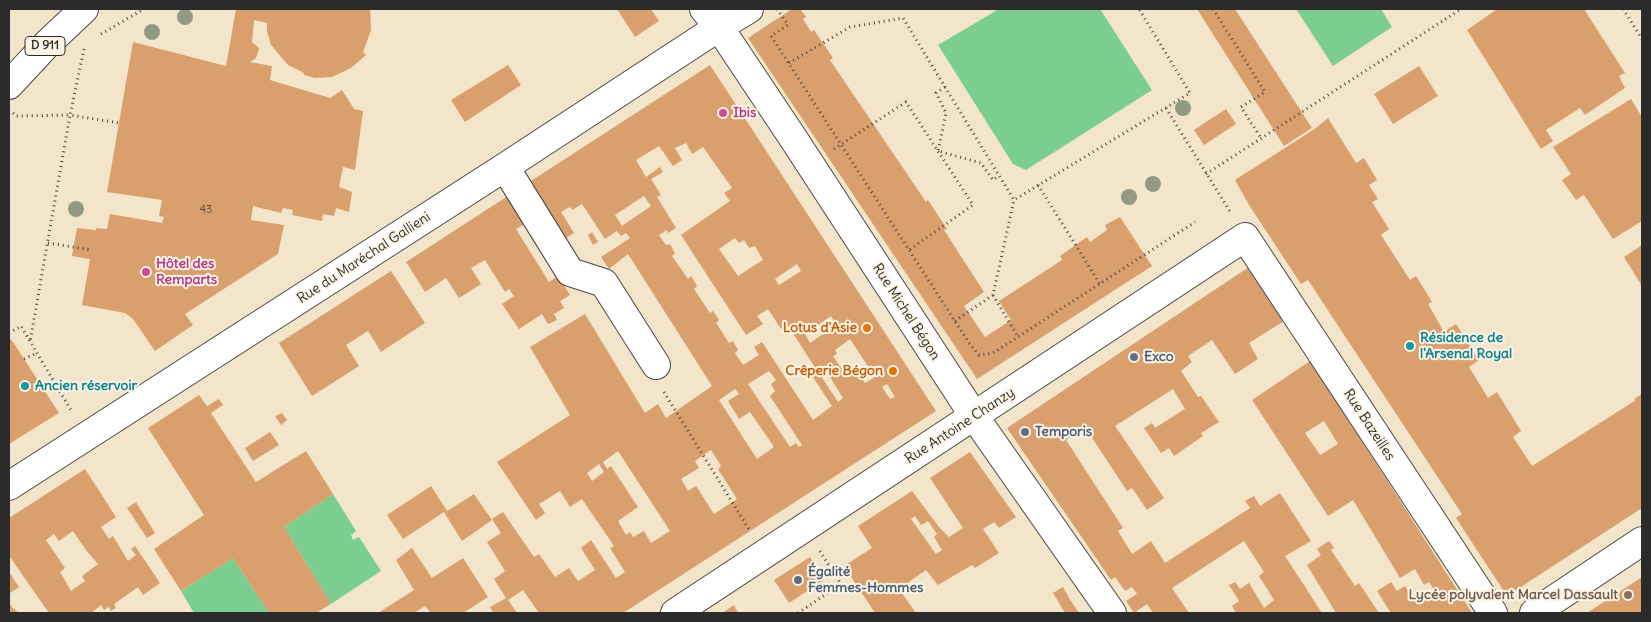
<!DOCTYPE html>
<html>
<head>
<meta charset="utf-8">
<style>
	body { margin:0 }
	#map { position:relative; width:1651px; height:622px; overflow:hidden; background:#f3e5ca; font-family:Delius,sans-serif }
	canvas { display:block }
	.frame { position:absolute; inset:0; border:10px solid #2b2b2b; pointer-events:none }
</style>
</head>
<body>
<div id="map">
<canvas width="1651" height="622"></canvas>
<div class="frame"></div>
</div>
<script>
const context = document.querySelector('canvas').getContext('2d');
context.lineJoin = 'round';
function fill(path, color) { context.fillStyle = color; context.fill(path, 'evenodd'); }
const shape = rows => new Path2D(rows.map(r => 'M' + r).join(''));
function stroke(path, color, width, dash) { context.strokeStyle = color; context.lineWidth = width; context.lineCap = dash ? 'butt' : 'round'; context.setLineDash(dash || []); context.stroke(path); }
function write(font, color, halo, rows, align = 'center') {
  context.font = font + ' Delius,sans-serif'; context.lineWidth = 4; context.setLineDash([]); context.textBaseline = 'middle'; context.strokeStyle = halo; context.fillStyle = color; for (const [text, x, y, turn = 0] of rows) {
    context.save(); context.translate(x, y); context.rotate((+turn || 0) * Math.PI / 180); context.textAlign = isNaN(turn) ? turn : align; if (halo) context.strokeText(text, 0, 0); context.fillText(text, 0, 0); context.restore();
  }
}
const green = shape([
	[999,9,1100,9,1152,90,1026,170,1013,164,938,45],
	[1296,9,1381,9,1392,27,1333,66],
	[333,494,356,531,351,535,353,540,359,537,381,571,331,604,284,527],
	[233,558,269,613,194,613,181,591]
]);
const building = shape([
	[236,9,370,9,371,30,363,52,366,55,351,68,332,77,315,78,304,75,304,73,288,65,271,45,267,31,267,23,254,20,252,42,259,48,256,58,250,62,272,66,270,80,330,98,342,90,354,109,363,111,355,170,343,167,339,187,352,192,349,212,336,208,334,216,323,214,322,221,292,215,293,210,283,208,281,213,253,206,251,220,284,225,278,254,185,314,193,325,155,351,133,319,125,313,82,305,90,259,72,256,77,228,96,230,96,228,107,229,110,214,162,223,164,217,159,216,162,200,107,192,133,42,226,66],
	[617,9,651,9,659,21,635,37],
	[792,9,800,9,806,17,803,19,811,32,814,30,833,58,830,60,926,202,928,200,947,229,944,230,984,292,964,306,985,337,1011,320,999,301,1062,260,1060,256,1087,237,1090,242,1107,230,1105,225,1120,217,1152,266,977,379,748,38],
	[1197,9,1235,9,1312,128,1284,146],
	[1497,9,1584,9,1625,73,1619,76,1625,88,1585,115,1580,108,1546,130,1553,141,1541,149,1467,30],
	[508,65,521,85,465,122,451,100],
	[710,65,936,411,623,613,539,613,523,590,508,600,517,613,493,613,490,607,506,598,494,579,505,571,487,542,501,533,492,519,503,512,534,557,539,554,555,577,569,568,578,581,595,570,581,548,591,540,616,578,625,572,610,548,614,546,582,499,570,507,560,491,539,504,545,513,536,520,497,462,570,415,530,347,585,314,645,413,658,404,666,418,712,386,628,254,609,269,601,257,630,238,626,233,621,236,617,231,605,239,582,204,572,210,570,207,561,212,574,233,543,253,525,224,516,229,549,282,558,276,570,295,560,301,564,308,554,314,557,320,548,324,542,314,519,329,502,304,514,296,509,289,505,292,485,260,471,268,481,284,459,298,446,278,425,292,406,262],
	[686,143,692,154,703,147,732,188,724,193,730,201,681,235,746,335,763,324,757,316,768,309,781,329,787,324,814,366,809,371,832,406,813,420,762,342,754,347,759,355,743,365,735,353,738,350,733,341,729,343,716,323,719,320,713,311,710,313,694,289,697,286,691,276,688,279,672,256,675,253,670,244,666,245,659,235,667,230,668,233,676,228,657,197,661,195,651,179,663,172,660,167,646,177,636,160,659,146,673,166,682,160,675,148],
	[644,196,651,206,622,226,615,215],
	[735,238,739,243,744,240,749,248,755,246,763,260,738,276,719,249],
	[797,264,801,271,779,285,775,279],
	[831,316,836,325,810,343,805,334],
	[850,339,875,377,865,383,855,369,846,375,833,356,837,354,835,350],
	[769,371,776,380,771,384,775,391,770,396,802,445,799,447,796,443,790,447,748,384],
	[827,372,843,398,838,402,821,376],
	[887,384,895,397,890,399,882,387],
	[735,389,739,394,728,401,739,419,750,412,774,447,757,459,719,400],
	[711,450,721,466,718,469,737,499,714,514,696,486,688,491,681,479,699,468,695,461],
	[618,451,670,531,651,543,644,531,633,537,630,532,626,535,618,521,638,507,611,466,607,469,603,462],
	[599,464,604,472,592,481,587,473],
	[1419,66,1438,96,1393,124,1374,94],
	[1631,99,1642,117,1642,221,1613,239,1584,195,1576,200,1562,180,1571,174,1553,147],
	[1226,109,1236,124,1204,145,1194,130],
	[1328,118,1356,163,1364,158,1377,180,1369,185,1378,199,1372,202,1389,229,1381,235,1410,280,1416,276,1432,302,1428,304,1444,332,1456,324,1479,360,1469,367,1488,398,1497,392,1521,431,1513,437,1532,466,1636,400,1634,399,1642,394,1642,508,1507,596,1456,518,1462,514,1308,280,1301,284,1249,205,1235,180,1316,128],
	[592,232,598,242,593,245,588,235],
	[1642,245,1642,286,1624,257],
	[1249,267,1284,321,1249,343,1258,359,1235,374,1212,340,1188,356,1192,362,1181,371,1198,397,1201,396,1219,422,1201,433,1203,436,1174,456,1169,448,1161,453,1144,428,1152,423,1155,428,1185,409,1173,389,1115,426,1164,498,1147,510,1132,488,1127,491,1085,427,1066,440,1123,528,1118,531,1132,554,1151,541,1165,563,1250,508,1245,501,1254,496,1260,506,1280,493,1311,541,1285,556,1322,613,1236,613,1232,606,1239,601,1229,585,1235,582,1240,589,1249,583,1264,608,1274,600,1259,576,1264,572,1244,541,1172,588,1189,613,1153,613,1147,604,1134,613,1126,601,1137,594,1132,587,1125,591,1115,577,1111,580,1007,428],
	[391,271,425,323,381,352,368,331,346,345,359,366,312,396,279,343],
	[11,339,59,413,9,444,9,341],
	[1310,361,1372,457,1472,613,1391,613,1377,591,1391,582,1397,591,1405,586,1417,604,1436,593,1429,582,1424,585,1415,569,1400,578,1353,500,1328,516,1252,400],
	[1324,421,1338,444,1320,455,1305,433],
	[199,395,207,406,219,399,223,405,211,413,256,482,306,451,333,494,284,527,331,604,316,613,269,613,233,558,181,591,154,549,204,515,148,428],
	[282,413,287,420,281,425,275,416],
	[270,432,279,445,253,461,245,448],
	[970,452,1016,517,999,528,994,522,983,529,999,553,975,568,972,565,938,585,926,570,899,589,916,613,875,613,844,566,872,548,858,526,912,491,939,527,949,537,963,528,930,478],
	[915,516,921,525,928,521,937,534,934,537,942,550,936,554,911,519],
	[85,469,116,517,101,527,109,539,113,536,128,561,136,555,131,549,135,546,160,583,143,595,138,587,114,604,116,608,111,611,109,607,104,610,101,605,91,613,49,613,10,557,9,558,9,518],
	[73,531,86,550,98,564,82,576,85,581,71,591,60,572,65,568,46,540,54,534,59,541],
	[431,486,447,511,474,494,492,520,462,541,444,512,403,539,387,515],
	[136,502,155,533,147,538,127,508],
	[1329,541,1334,548,1331,550,1355,586,1359,583,1379,613,1336,613,1307,565,1321,555,1317,549],
	[412,548,432,578,463,558,488,597,463,613,456,612,431,613,425,606,414,613,378,613,414,590,396,560],
	[810,557,824,580,789,603,774,580],
	[9,572,19,587,10,593,9,592],
	[1642,577,1642,613,1587,613],
	[1063,587,1069,598,1079,613,1065,613,1053,593],
	[9,603,13,608,19,613,9,613],
	[734,605,738,613,722,613]
]);
const path = shape([
	[777,9,788,25,771,36,969,343,979,355,993,353,1195,222],
	[1213,9,1265,92,1241,107,1261,138],
	[1623,9,1642,39],
	[101,34,144,9],
	[84,49,70,115,119,123],
	[789,63,850,27,903,18,1014,200,1190,93,1139,9],
	[945,87,936,93,946,113,938,151,981,163,993,180,999,176],
	[1166,108,1231,213],
	[13,113,16,116,70,115,30,342],
	[834,149,906,102,973,205,909,250],
	[1206,174,1461,9],
	[1038,185,1100,284],
	[48,243,92,250],
	[993,295,1018,337],
	[955,321,993,295,1014,200],
	[9,333,21,326,72,412],
	[24,359,37,353],
	[664,392,750,531],
	[798,613,841,584,819,550]
]);
const minor = shape([
	[505,167,570,272,604,283,656,365],
	[9,486,505,167,719,27,749,9],
	[675,613,1245,237,1493,613],
	[1534,613,1642,541]
]);
const major = shape([
	[704,9,719,27,795,141,974,416,1112,613],
	[9,85,48,43,84,9]
]);
const trees = [
	[185,17],
	[152,32],
	[1183,108],
	[1153,184],
	[1129,197],
	[76,209]
];
const markers = [
	[723,113,5,"#d1479c"],
	[146,272,5,"#d1479c"],
	[867,328,5,"#e8710a"],
	[1410,346,5,"#0f9aa8"],
	[1134,357,5,"#5c6f8a"],
	[893,371,5,"#e8710a"],
	[25,386,5,"#0f9aa8"],
	[1025,432,5,"#5c6f8a"],
	[798,580,5,"#5c6f8a"],
	[1628,595,5,"#8d6e63"]
];
const numberNames = [
	["43",206,210]
];
const shields = [
	[45,46,40]
];
const shieldNames = [
	["D 911",45,46]
];
const hotelNames = [
	["Ibis",733,113],
	["Hôtel des",156,264],
	["Remparts",156,280]
];
const streetNames = [
	["Rue du Maréchal Gallieni",364,258,-33],
	["Rue Michel Bégon",906,312,57],
	["Rue Bazeilles",1369,425,57],
	["Rue Antoine Chanzy",960,426,-33]
];
const foodNames = [
	["Lotus d'Asie",857,328],
	["Crêperie Bégon",883,371]
];
const cultureNames = [
	["Résidence de",1420,338],
	["l'Arsenal Royal",1420,354],
	["Ancien réservoir",35,386]
];
const serviceNames = [
	["Exco",1144,357],
	["Temporis",1035,432],
	["Égalité",808,572],
	["Femmes-Hommes",808,588]
];
const educationNames = [
	["Lycée polyvalent Marcel Dassault",1618,595]
];
fill(green, '#7cce8f');
fill(building, '#d99f6d');
stroke(minor, '#494743', 30);
stroke(major, '#494743', 30);
stroke(path, '#494743', 3, [1, 4]);
stroke(minor, '#fff', 28);
stroke(major, '#fff', 28);
context.fillStyle = '#929a83';
for (const [x, y] of trees) { context.beginPath(); context.arc(x, y, 8, 0, 2 * Math.PI); context.fill(); }
for (const [x, y, r, color] of markers) { const dot = new Path2D(); dot.arc(x, y, r, 0, 2 * Math.PI); context.fillStyle = color; context.fill(dot); stroke(dot, '#fcf5e5', 2); }
write('11px', '#56483c', null, numberNames);
for (const [x, y, w] of shields) { const box = new Path2D(); box.roundRect(x - w / 2, y - 9.5, w, 19, 4); context.fillStyle = '#fcf5e5'; context.fill(box); stroke(box, '#2b2b2b', 1); }
write('bold 12px', '#2b2b2b', null, shieldNames);
write('bold 14px', '#b23c85', '#fcf5e5', hotelNames, 'left');
write('14px', '#2b2b2b', '#fcf5e5', streetNames);
write('bold 14px', '#c56008', '#fcf5e5', foodNames, 'right');
write('bold 14px', '#0d838f', '#fcf5e5', cultureNames, 'left');
write('bold 14px', '#4e5e75', '#fcf5e5', serviceNames, 'left');
write('bold 14px', '#785e54', '#fcf5e5', educationNames, 'right');
</script>
</body>
</html>
